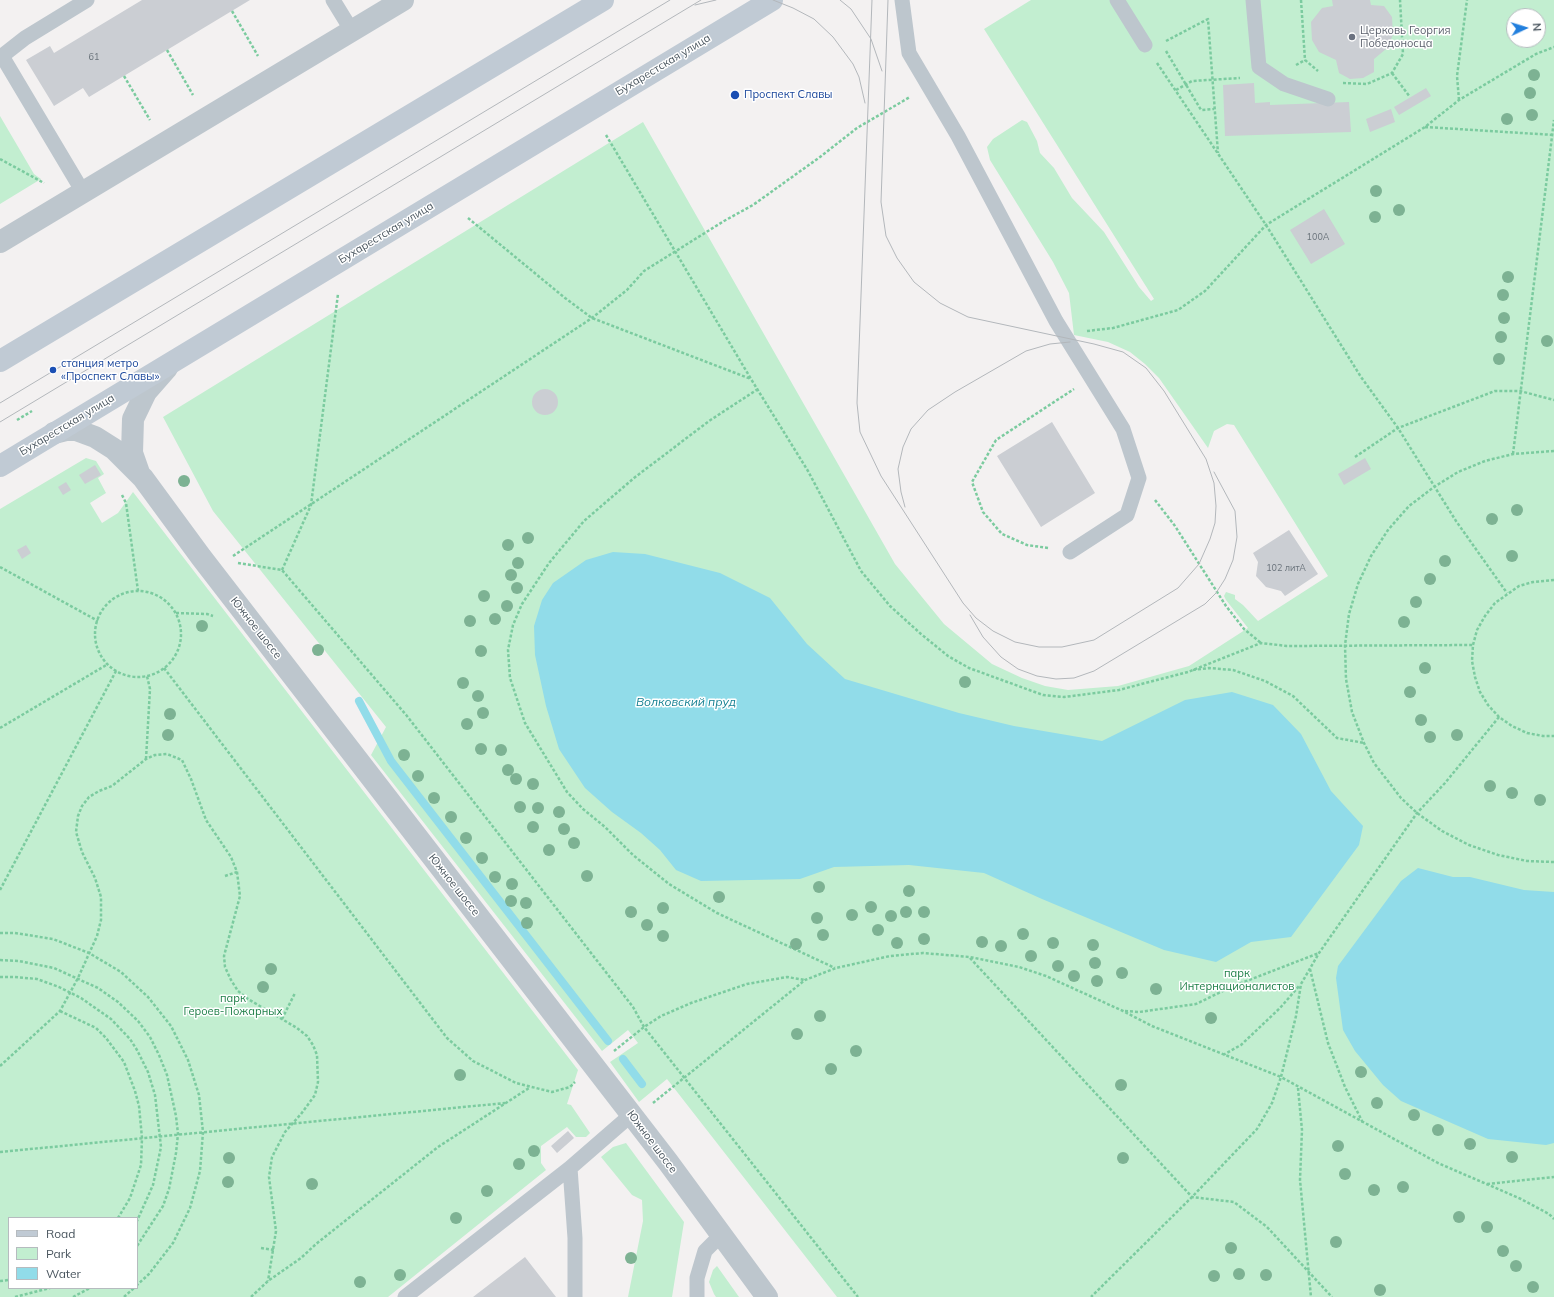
<!DOCTYPE html>
<html>
<head>
<meta charset="utf-8">
<style>
	body { margin:0 }
	#map { position:relative; width:1554px; height:1297px; overflow:hidden; background:#f3f1f1; font-family:Mulish,sans-serif }
	canvas { display:block }
	.legend { position:absolute; left:8px; top:1217px; width:130px; height:72px; box-sizing:border-box; background:#fff; border:1px solid #b6bbbf; margin:0; padding:5px 7px; list-style:none; font-size:12px; color:#49555e }
	.legend li { display:flex; align-items:center; gap:8px; height:20px }
	.legend b { width:20px; border:1px solid #b6bbbf }
	.north { position:absolute; left:1506px; top:8px; width:40px; height:40px; box-sizing:border-box; background:#fff; border:1px solid #b6bbbf; border-radius:50%; rotate:86deg; font-size:11px; font-weight:700; line-height:16px; text-align:center; color:#49555e }
	.north::after { content:''; display:block; margin:auto; width:14px; height:18px; background:#217fdd; clip-path:polygon(50% 0,100% 100%,50% 72%,0 100%) }
</style>
</head>
<body>
<div id="map">
<canvas width="1554" height="1297"></canvas>
<ul class="legend">
<li><b style="height:5px;background:#c0cad4"></b>Road</li>
<li><b style="height:11px;background:#c2eed0"></b>Park</li>
<li><b style="height:11px;background:#91dce9"></b>Water</li>
</ul>
<div class="north">N</div>
</div>
<script>
const context = document.querySelector('canvas').getContext('2d');
context.lineJoin = 'round';
function fill(path, color) { context.fillStyle = color; context.fill(path, 'evenodd'); }
const shape = rows => new Path2D(rows.map(r => 'M' + r).join(''));
function stroke(path, color, width, dash) { context.strokeStyle = color; context.lineWidth = width; context.lineCap = dash ? 'butt' : 'round'; context.setLineDash(dash || []); context.stroke(path); }
function write(font, color, halo, rows, align = 'center') {
  context.font = font + ' Mulish,sans-serif'; context.lineWidth = 3; context.setLineDash([]); context.textBaseline = 'middle'; context.strokeStyle = halo; context.fillStyle = color; for (const [text, x, y, turn = 0] of rows) {
    context.save(); context.translate(x, y); context.rotate((+turn || 0) * Math.PI / 180); context.textAlign = isNaN(turn) ? turn : align; if (halo) context.strokeText(text, 0, 0); context.fillText(text, 0, 0); context.restore();
  }
}
const green = shape([
	[1031,0,1554,0,1554,1297,837,1297,667,1079,639,1102,610,1062,638,1043,628,1030,602,1051,371,755,386,727,213,511,163,417,643,122,895,564,944,624,992,664,1022,678,1045,686,1068,690,1118,686,1189,666,1248,628,1226,600,1224,596,1226,592,1235,595,1235,599,1243,605,1258,621,1328,576,1234,425,1227,424,1214,431,1208,448,1159,378,1145,364,1130,352,1108,342,1074,335,1069,293,1053,262,990,160,987,147,993,139,1022,120,1027,122,1037,141,1040,153,1054,168,1072,198,1104,232,1139,287,1151,301,1154,299,984,29],
	[1514,16,1538,16,1538,40,1514,40],
	[0,116,34,174,41,179,0,204],
	[86,458,96,461,104,474,98,478,106,493,90,503,102,523,118,513,133,492,578,1070,567,1104,571,1105,590,1133,586,1137,576,1137,567,1127,541,1146,541,1163,546,1170,388,1297,0,1297,0,509],
	[9,1218,137,1218,137,1288,9,1288],
	[626,1143,684,1222,672,1297,628,1297,643,1221,642,1200,632,1195,601,1157,613,1147],
	[717,1266,739,1297,716,1297,714,1294,709,1282,713,1270]
]);
const water = shape([
	[613,552,645,554,720,573,770,598,807,644,845,679,959,713,1014,726,1102,741,1185,700,1232,692,1273,705,1301,734,1331,791,1363,826,1359,845,1291,937,1251,942,1216,962,1164,950,1042,899,984,873,909,865,834,867,800,879,701,881,676,870,660,850,641,833,612,812,585,788,559,749,546,706,535,655,534,626,542,600,553,583,586,560],
	[1418,868,1453,877,1470,877,1524,890,1554,892,1554,1143,1546,1145,1488,1139,1401,1101,1383,1085,1355,1051,1343,1030,1336,978,1338,966,1401,881]
]);
const stream = shape([
	[359,701,391,761,608,1041],
	[623,1059,642,1084]
]);
const building = shape([
	[142,0,250,0,89,97,83,88,54,106,26,60,50,46,54,53],
	[1332,0,1370,0,1371,5,1384,6,1392,17,1393,35,1386,49,1374,59,1374,72,1363,78,1350,79,1339,73,1336,60,1319,52,1312,40,1311,22,1322,8,1333,6],
	[1254,83,1255,103,1270,102,1270,105,1349,102,1351,132,1225,136,1223,85],
	[1426,88,1431,96,1399,115,1394,107],
	[1391,109,1395,122,1370,132,1366,119],
	[1324,209,1345,244,1311,264,1290,230],
	'532 402a13 13 0 1 1 26 0a13 13 0 1 1-26 0Z',
	[1052,422,1095,493,1041,527,997,456],
	[1365,458,1371,469,1344,485,1338,474],
	[95,465,101,475,85,484,79,475],
	[66,482,71,490,63,495,58,487],
	[1289,530,1318,574,1285,596,1281,591,1266,587,1256,576,1258,562,1253,553],
	[26,545,31,553,22,559,17,550],
	[568,1131,574,1138,557,1153,551,1146],
	[525,1257,556,1297,473,1297]
]);
const path = shape([
	[1301,0,1305,60,1318,71],
	[232,11,258,56],
	[1166,41,1208,19,1218,153],
	[167,50,193,95],
	[1166,51,1201,110,1214,109],
	[1157,63,1266,225,1361,377,1398,428,1456,521,1507,593],
	[1296,65,1305,60],
	[1392,73,1410,97],
	[124,76,150,120],
	[1343,83,1367,84,1392,73,1403,54,1400,0],
	[1176,90,1192,81,1240,78],
	[1459,100,1457,76,1467,0],
	[1425,127,1554,135],
	[606,135,751,379,808,471,861,571,890,606,921,634,948,656,969,668,1043,695,1064,697,1119,690,1153,681,1188,672,1261,643,1287,646,1473,645],
	[0,159,44,183],
	[468,218,565,298,592,318,751,379],
	[1087,331,1113,328,1178,310,1205,291,1266,225,1425,127,1459,100,1536,54,1554,47],
	[758,389,709,421,634,478,584,521,549,563,522,604,513,625,508,650,510,678,525,723,567,792,583,809,605,827,633,855,669,884,717,913,835,968],
	[17,420,32,411],
	[1554,451,1513,454,1485,461,1458,472,1434,487,1409,506,1388,530,1371,556,1358,584,1349,614,1345,645,1346,679,1352,712,1364,743,1374,763,1401,798,1417,813,1442,831,1469,845,1498,855,1527,861,1554,862],
	[1513,454,1554,120],
	[1355,457,1398,428,1495,391,1520,391,1554,400],
	[122,495,126,503,138,591],
	[1155,500,1175,526,1226,606,1244,629,1261,643],
	[1048,548,1027,545,1002,534,983,512,972,482,996,440,1074,389],
	[233,556,592,318,627,290,644,271,724,221,753,205,820,157,857,128,910,97],
	[238,563,282,570,407,716,633,1007,644,1027,858,1297],
	[0,567,98,621],
	[282,570,311,505,338,294],
	[1554,580,1533,582,1519,586,1495,603,1485,616,1477,630,1473,645,1472,661,1475,677,1480,692,1488,705,1499,717,1512,726,1527,733,1543,736,1554,736],
	'95 634a43 43 0 1 1 86 0a43 43 0 1 1-86 0Z',
	[176,613,207,614,213,616],
	[164,668,447,1038,473,1061,516,1083,552,1092,570,1087,575,1082],
	[1193,670,1209,668,1233,670,1265,681,1293,696,1337,738,1364,743],
	[1499,717,1445,783,1417,813,1319,953,1301,984,1296,1016,1281,1077,1438,1163,1521,1199,1549,1214,1554,1219],
	[0,728,108,664],
	[146,759,150,689,147,676],
	[225,876,237,872],
	[0,890,116,671],
	[0,933,15,933,53,939,89,953,121,972,148,997,171,1026,188,1060,199,1095,203,1132,200,1171,190,1208,173,1243,149,1274,137,1285],
	[970,958,1192,1197,1234,1202,1267,1227,1332,1297],
	[0,960,19,961,54,968,98,988,118,1002,138,1021,150,1037,159,1055,167,1075,176,1116,178,1134,176,1153,169,1189,163,1206,137,1246],
	[1310,969,1328,1043,1345,1087,1363,1123],
	[0,977,15,977,37,979,59,987,81,998,111,1019,130,1039,137,1050,148,1072,155,1095,161,1147,153,1185,137,1221],
	[60,1011,96,1028,106,1038,124,1062,135,1091,139,1106,142,1138,141,1165,130,1198,118,1218],
	[1125,1011,1139,1012,1196,1004,1231,987,1319,953],
	[282,1019,295,993],
	[614,1051,644,1027,661,1016,691,1003,747,984,787,977,805,980],
	[1223,1055,1241,1045,1280,1008,1300,985],
	[0,1066,60,1011,78,978,97,936,101,920,101,897,95,878,82,852,76,832,78,816,82,806,89,797,99,791,112,786,146,759,155,755,167,754,182,760,191,779,206,820,231,857,237,872,240,896,224,956,225,967,231,980,238,991,248,999,297,1028,307,1036,313,1045,317,1055,318,1082,315,1095,301,1114,285,1132,272,1157,269,1177,276,1231,268,1281],
	[1298,1088,1302,1130,1300,1180,1311,1297],
	[653,1103,805,980,836,968,890,956,923,953,970,957,1019,967,1046,976,1123,1011,1152,1026,1281,1077,1272,1103,1257,1129,1192,1197,1091,1297],
	[0,1152,505,1103],
	[1487,1184,1554,1177],
	[261,1248,274,1250],
	[0,1281,9,1280],
	[15,1297,50,1288],
	[73,1297,90,1288],
	[124,1297,134,1288],
	[251,1297,268,1281,301,1258,316,1244,438,1147,529,1088]
]);
const service = shape([
	[333,0,352,31],
	[902,0,909,53,958,136,1056,321,1123,429,1139,478,1127,515,1070,552],
	[1117,0,1145,45],
	[1253,0,1259,67,1284,84,1328,99],
	[83,192,2,56,25,38,87,0],
	[405,1297,570,1168],
	[575,1297,575,1238,570,1168,631,1115],
	[697,1297,697,1278,705,1251,721,1235]
]);
const minor = shape([
	[0,242,403,0],
	[54,433,66,430,76,430,95,437,114,449,143,478,201,557,668,1162,767,1297],
	[139,473,132,453,133,419,146,392,167,368]
]);
const secondary = shape([
	[0,361,603,0],
	[0,466,772,0]
]);
const tram = shape([
	[773,0,793,8,814,19,833,37,853,64,859,77,865,103],
	[840,0,851,9,871,39,882,71],
	[872,0,857,403,860,432,881,476,963,603,976,618,993,631,1015,642,1039,647,1062,647,1094,640,1178,588,1199,564,1210,539,1215,523,1216,506,1214,483,1206,459,1164,391,1146,368,1123,352,1094,344,968,317,940,303,914,282,897,258,886,236,881,202,888,0],
	[695,5,716,0],
	[0,403,670,0],
	[0,422,701,0],
	[905,507,901,492,898,469,903,447,911,429,928,410,955,392,1026,351,1050,344,1070,342],
	[970,615,983,637,1001,657,1018,669,1037,676,1056,679,1074,678,1094,671,1205,604,1216,593,1225,579,1233,560,1237,537,1235,511,1214,472]
]);
const trees = [
	[1534,75],
	[1530,93],
	[1532,115],
	[1507,119],
	[1376,191],
	[1399,210],
	[1375,217],
	[1508,277],
	[1503,295],
	[1504,318],
	[1501,337],
	[1547,341],
	[1499,359],
	[184,481],
	[1517,510],
	[1492,519],
	[528,538],
	[508,545],
	[1512,556],
	[1445,561],
	[518,563],
	[511,575],
	[1430,579],
	[517,588],
	[484,596],
	[1416,602],
	[507,606],
	[495,619],
	[470,621],
	[1404,622],
	[202,626],
	[318,650],
	[481,651],
	[1425,668],
	[965,682],
	[463,683],
	[1410,692],
	[478,696],
	[483,713],
	[170,714],
	[1421,720],
	[467,724],
	[168,735],
	[1457,735],
	[1430,737],
	[481,749],
	[501,750],
	[404,755],
	[508,770],
	[418,776],
	[516,779],
	[533,784],
	[1490,786],
	[1512,793],
	[434,798],
	[1540,800],
	[520,807],
	[538,808],
	[559,812],
	[451,817],
	[533,827],
	[564,829],
	[466,838],
	[574,843],
	[549,850],
	[482,858],
	[587,876],
	[495,877],
	[512,884],
	[819,887],
	[909,891],
	[719,897],
	[511,901],
	[526,903],
	[871,907],
	[663,908],
	[631,912],
	[906,912],
	[924,912],
	[852,915],
	[891,916],
	[817,918],
	[527,923],
	[647,925],
	[878,930],
	[1023,934],
	[823,935],
	[663,936],
	[924,939],
	[982,942],
	[897,943],
	[1053,943],
	[796,944],
	[1093,945],
	[1001,946],
	[1031,956],
	[1095,963],
	[1058,966],
	[271,969],
	[1122,973],
	[1074,976],
	[1097,981],
	[263,987],
	[1156,989],
	[820,1016],
	[1211,1018],
	[797,1034],
	[856,1051],
	[831,1069],
	[1361,1072],
	[460,1075],
	[1121,1085],
	[1377,1103],
	[1414,1115],
	[1438,1130],
	[1470,1144],
	[1338,1146],
	[534,1151],
	[1512,1157],
	[229,1158],
	[1123,1158],
	[519,1164],
	[1345,1174],
	[228,1182],
	[312,1184],
	[1403,1187],
	[1374,1190],
	[487,1191],
	[1459,1217],
	[456,1218],
	[1487,1227],
	[1336,1242],
	[1231,1248],
	[1503,1251],
	[631,1258],
	[1516,1266],
	[1239,1274],
	[400,1275],
	[1266,1275],
	[1214,1276],
	[360,1282],
	[1533,1287],
	[1380,1290]
];
const markers = [
	[1352,37,4,"#6b7280"],
	[735,95,5,"#1a4fb4"],
	[53,370,4,"#1a4fb4"]
];
const numberNames = [
	["61",94,57],
	["100А",1318,237],
	["102 литА",1286,568]
];
const worshipNames = [
	["Церковь Георгия",1360,31],
	["Победоносца",1360,44]
];
const streetNames = [
	["Бухарестская улица",663,65,-31],
	["Бухарестская улица",386,233,-31],
	["Бухарестская улица",67,425,-31],
	["Южное шоссе",256,628,52],
	["Южное шоссе",454,885,52],
	["Южное шоссе",652,1142,53]
];
const transitNames = [
	["Проспект Славы",744,95],
	["станция метро",61,364],
	["«Проспект Славы»",61,377]
];
const parkNames = [
	["парк",1237,974],
	["Интернационалистов",1237,987],
	["парк",233,999],
	["Героев-Пожарных",233,1012]
];
const waterNames = [
	["Волковский пруд",686,702]
];
fill(green, '#c2eed0');
fill(water, '#91dce9');
stroke(stream, '#91dce9', 8);
fill(building, '#cbced3');
stroke(path, '#7bcb9f', 2.5, [3, 2]);
stroke(service, '#bdc6cd', 15);
stroke(minor, '#bdc6cd', 22);
stroke(secondary, '#c0cad4', 22);
stroke(tram, '#b3b7bb', 1);
context.fillStyle = '#7db293';
for (const [x, y] of trees) { context.beginPath(); context.arc(x, y, 6, 0, 2 * Math.PI); context.fill(); }
for (const [x, y, r, color] of markers) { const dot = new Path2D(); dot.arc(x, y, r, 0, 2 * Math.PI); context.fillStyle = color; context.fill(dot); stroke(dot, '#fff', 1.5); }
write('9px', '#6a737b', null, numberNames);
write('11px', '#5b616d', '#fff', worshipNames, 'left');
write('11px', '#49555e', '#fff', streetNames);
write('11px', '#164399', '#fff', transitNames, 'left');
write('11px', '#1c7e46', '#fff', parkNames);
write('italic 12px', '#137f91', '#fff', waterNames);
</script>
</body>
</html>
